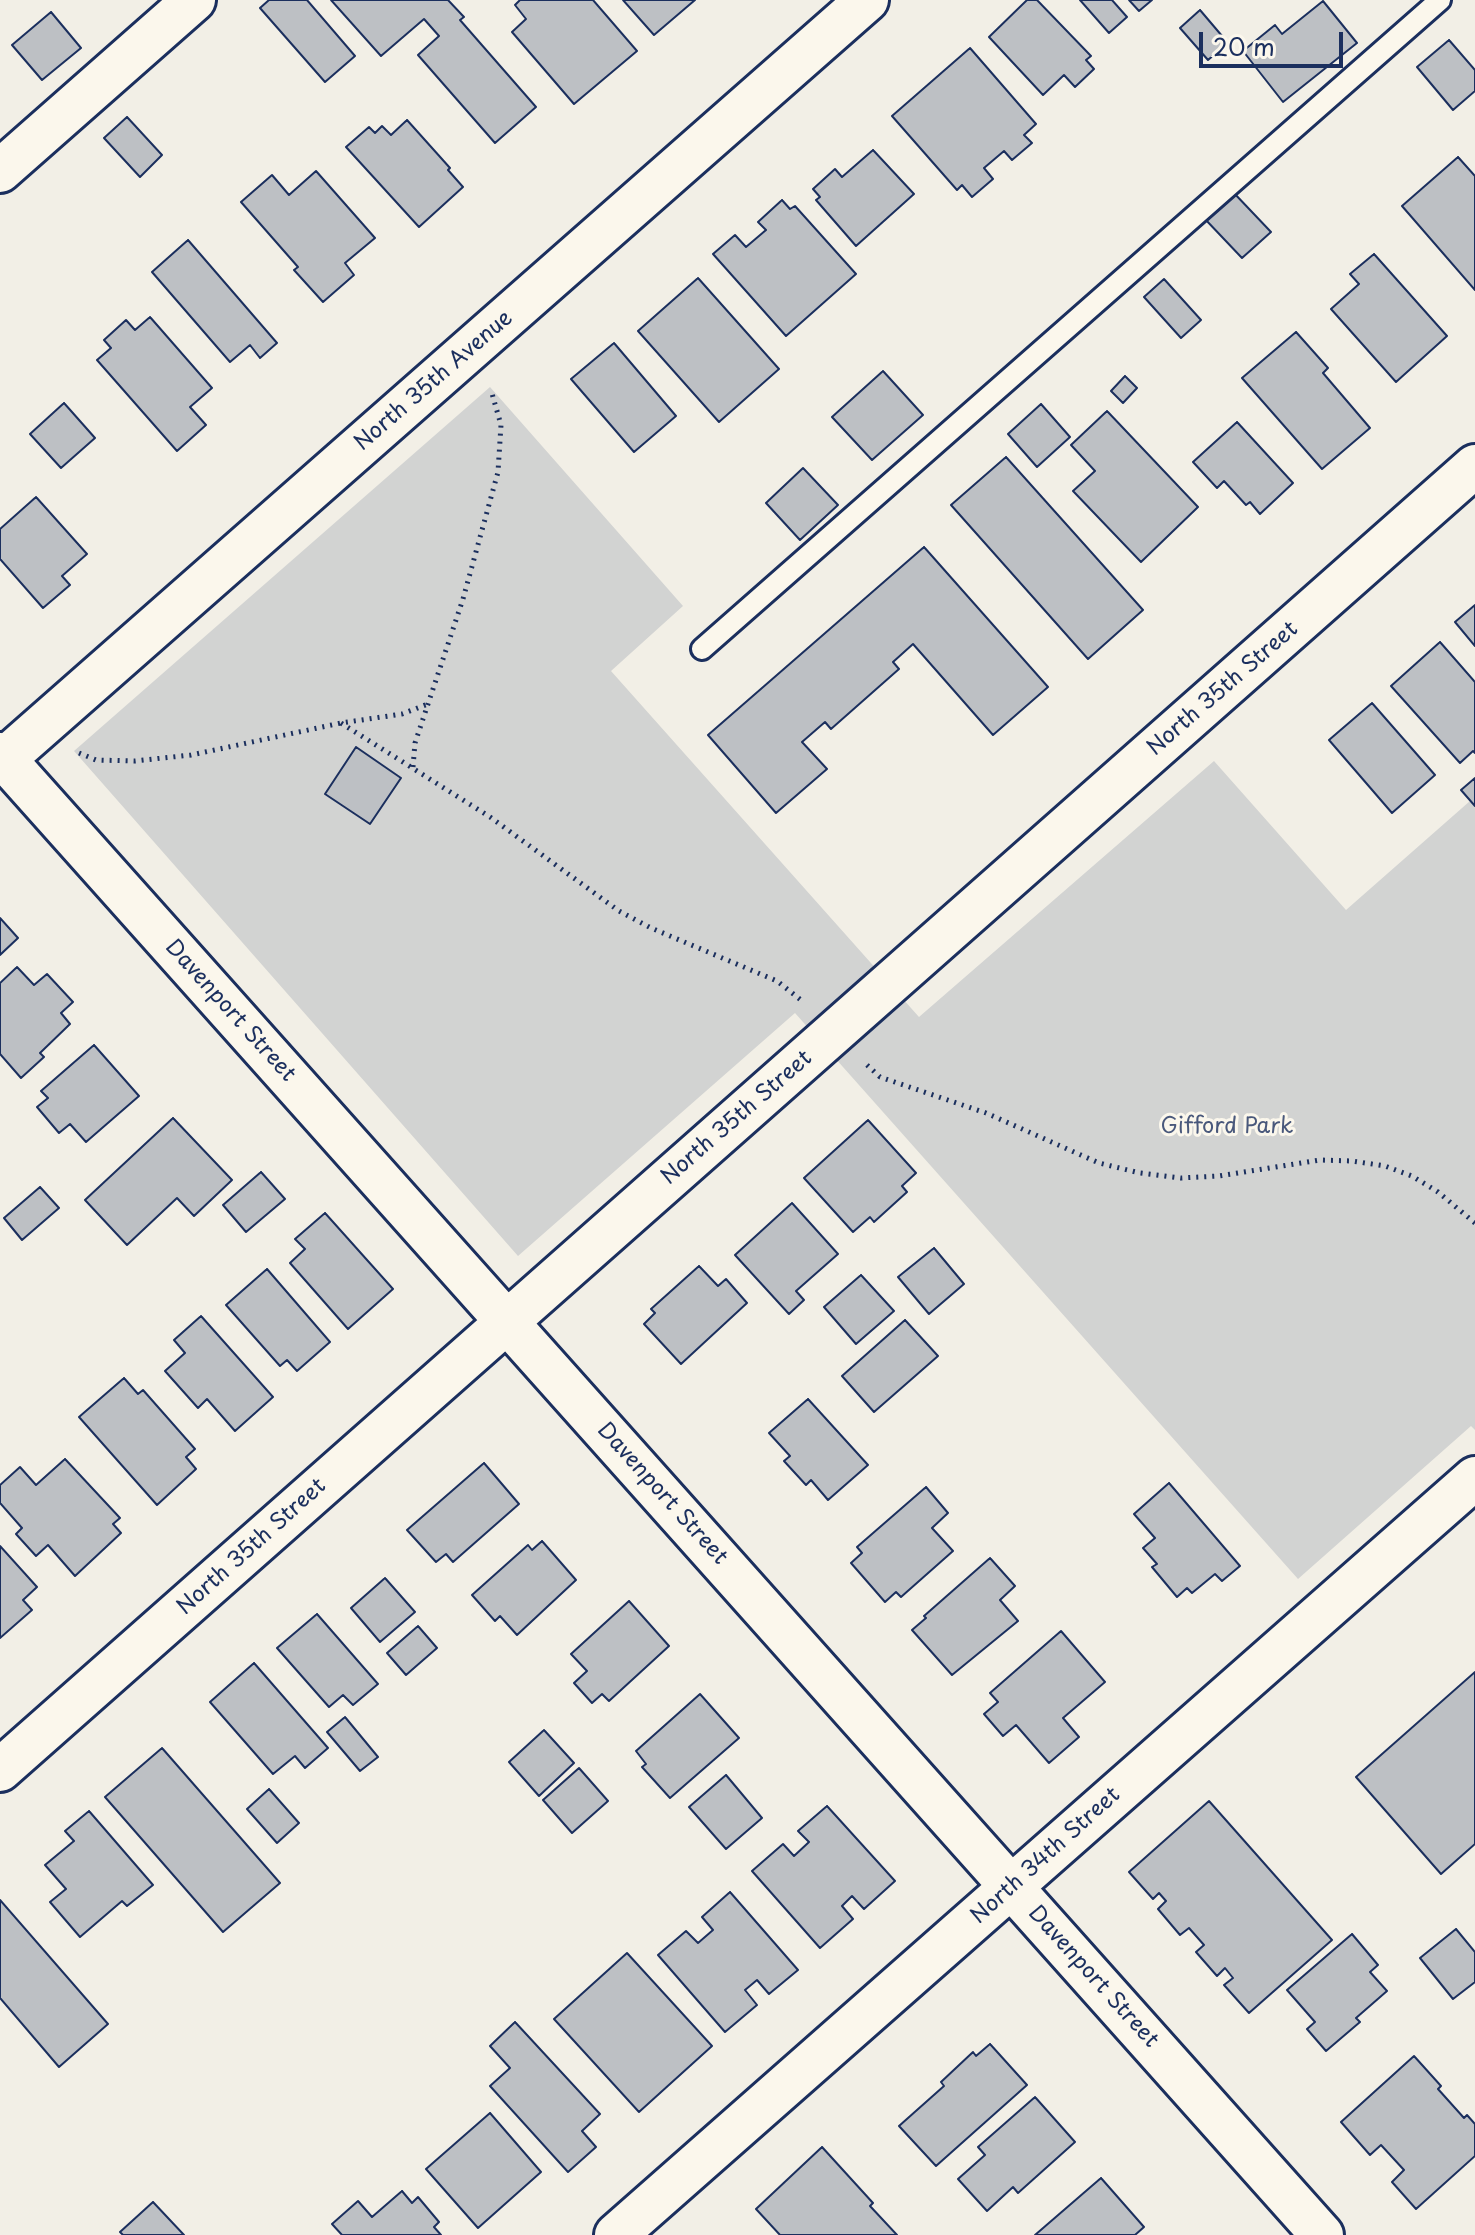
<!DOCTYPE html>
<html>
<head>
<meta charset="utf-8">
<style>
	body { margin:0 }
	#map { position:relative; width:1475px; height:2235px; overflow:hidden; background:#f2efe6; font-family:"Playpen Sans",sans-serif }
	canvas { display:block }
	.scale { position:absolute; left:1199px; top:32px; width:144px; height:36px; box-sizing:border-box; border:4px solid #1b2f5e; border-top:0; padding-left:10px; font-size:24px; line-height:28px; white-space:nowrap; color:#1b2f5e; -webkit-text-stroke:6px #fbf7ec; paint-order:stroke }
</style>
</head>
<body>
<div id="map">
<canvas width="1475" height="2235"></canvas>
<div class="scale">20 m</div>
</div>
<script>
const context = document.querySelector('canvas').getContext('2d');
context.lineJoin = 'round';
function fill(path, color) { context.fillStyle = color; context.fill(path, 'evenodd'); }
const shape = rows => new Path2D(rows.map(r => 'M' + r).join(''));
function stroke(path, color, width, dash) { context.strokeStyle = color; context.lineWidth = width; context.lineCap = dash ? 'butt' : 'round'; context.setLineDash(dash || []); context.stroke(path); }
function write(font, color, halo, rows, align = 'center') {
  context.font = font + ' "Playpen Sans",sans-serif'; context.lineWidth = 6; context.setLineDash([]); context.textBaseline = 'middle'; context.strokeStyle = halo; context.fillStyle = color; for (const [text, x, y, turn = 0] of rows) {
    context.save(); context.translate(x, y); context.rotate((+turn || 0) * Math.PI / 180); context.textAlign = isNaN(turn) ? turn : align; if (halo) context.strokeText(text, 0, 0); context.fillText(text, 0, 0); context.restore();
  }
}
const green = shape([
	[490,387,683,606,611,671,919,1017,1214,761,1346,910,1470,801,1475,807,1475,1430,1471,1426,1298,1579,795,1013,518,1256,74,751]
]);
const building = shape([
	[269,0,307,0,355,56,325,82,260,8,269,0],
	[331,0,448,0,464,17,460,20,536,107,495,143,418,55,439,36,424,19,381,56,331,0],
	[520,0,593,0,637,51,574,104,512,32,526,19,515,5,520,0],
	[623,0,695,0,654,35,623,0],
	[1027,0,1037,0,1091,56,1086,60,1094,69,1075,87,1064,75,1043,95,989,37,1027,0],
	[1080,0,1112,0,1127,17,1109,33,1080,0],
	[1129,0,1152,0,1139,11,1129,0],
	[1323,1,1357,43,1283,102,1243,51,1275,25,1282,34,1323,1],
	[1200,10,1228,43,1208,60,1180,28,1200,10],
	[51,12,81,48,42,80,12,45,51,12],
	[1449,40,1475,70,1475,91,1453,110,1417,67,1449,40],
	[970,48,1036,124,1024,135,1032,143,1012,160,1004,151,984,168,993,179,972,197,962,185,957,190,892,116,970,48],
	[127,117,162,155,140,177,104,138,127,117],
	[407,120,450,168,448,170,463,187,419,227,346,147,369,127,375,133,382,126,391,135,407,120],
	[873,150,914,194,856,246,816,200,820,197,813,189,835,169,842,177,873,150],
	[1458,157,1475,176,1475,290,1402,206,1458,157],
	[316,171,375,238,345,263,354,275,323,302,294,270,298,267,241,202,272,175,289,195,316,171],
	[1233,192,1271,232,1242,258,1204,218,1233,192],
	[782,200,790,209,795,206,856,274,786,336,713,254,735,235,746,247,766,230,758,222,782,200],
	[188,240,277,343,260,358,250,345,230,362,152,272,188,240],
	[1374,254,1447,336,1396,382,1331,309,1359,284,1350,274,1374,254],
	[698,278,779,369,719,422,638,331,698,278],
	[1164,279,1201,320,1181,338,1144,297,1164,279],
	[150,317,212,388,190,407,206,425,177,451,97,360,111,348,104,340,126,320,135,330,150,317],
	[1296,332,1328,368,1323,373,1370,428,1322,469,1242,378,1296,332],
	[614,343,676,416,634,452,571,379,614,343],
	[883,371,923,415,872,460,832,417,883,371],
	[1125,376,1137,388,1123,403,1111,391,1125,376],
	[64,403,95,438,61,468,30,434,64,403],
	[1041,404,1070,437,1037,467,1008,434,1041,404],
	[1107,411,1198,507,1141,562,1073,491,1095,471,1071,445,1107,411],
	[1237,422,1293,483,1260,514,1250,502,1246,505,1224,481,1217,488,1193,462,1237,422],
	[1006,457,1143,610,1088,659,951,505,1006,457],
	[803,468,838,505,800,540,766,503,803,468],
	[36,497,87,554,62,576,70,585,43,608,0,559,0,529,36,497],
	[924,547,1048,687,993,735,913,644,893,662,899,669,831,729,825,722,802,742,827,769,776,813,708,735,924,547],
	[1475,605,1475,646,1455,622,1475,605],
	[1440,642,1475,682,1475,753,1473,751,1460,763,1391,686,1440,642],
	[1372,703,1435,775,1392,813,1329,740,1372,703],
	[356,747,401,778,370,824,325,794,356,747],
	[1475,778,1475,806,1461,790,1475,778],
	[0,918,18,938,0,955,0,918],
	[17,967,34,985,47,974,73,1002,61,1013,70,1024,40,1053,44,1057,21,1078,0,1054,0,983,17,967],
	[94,1045,139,1096,86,1142,70,1124,59,1133,37,1107,48,1098,41,1091,94,1045],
	[173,1118,232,1180,194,1216,177,1198,127,1245,85,1200,173,1118],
	[868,1120,916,1173,902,1186,907,1192,874,1222,870,1217,853,1232,804,1178,868,1120],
	[261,1172,285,1199,246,1232,223,1205,261,1172],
	[40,1187,59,1208,22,1240,4,1218,40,1187],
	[792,1203,838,1254,796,1291,804,1300,789,1314,735,1255,792,1203],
	[325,1213,393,1289,348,1329,290,1263,305,1249,295,1239,325,1213],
	[934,1248,964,1284,929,1314,898,1277,934,1248],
	[699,1266,718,1286,726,1279,747,1303,681,1364,644,1324,655,1313,651,1309,699,1266],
	[267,1269,330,1342,297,1371,287,1360,280,1366,226,1305,267,1269],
	[861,1275,894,1311,856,1344,824,1307,861,1275],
	[201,1316,273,1397,235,1431,207,1399,198,1408,165,1371,185,1353,174,1340,201,1316],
	[905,1320,938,1356,874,1412,842,1376,905,1320],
	[124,1378,138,1394,143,1390,195,1449,186,1457,196,1469,157,1505,79,1417,124,1378],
	[808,1399,868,1465,828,1500,811,1480,806,1485,784,1461,790,1456,769,1433,808,1399],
	[65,1459,120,1518,113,1524,121,1533,75,1576,48,1545,36,1556,16,1534,22,1528,0,1503,0,1485,20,1467,36,1485,65,1459],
	[484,1463,519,1504,453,1562,446,1554,436,1562,407,1530,484,1463],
	[1169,1483,1240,1566,1222,1581,1215,1574,1192,1593,1187,1588,1177,1597,1152,1567,1157,1564,1143,1548,1155,1538,1134,1514,1169,1483],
	[926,1487,948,1513,932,1528,953,1551,901,1597,896,1592,885,1602,851,1563,862,1553,857,1547,926,1487],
	[542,1541,576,1580,517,1635,500,1616,495,1621,472,1595,528,1545,532,1550,542,1541],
	[0,1546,37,1587,23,1600,32,1610,0,1638,0,1546],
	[990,1558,1015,1586,1000,1600,1018,1621,952,1675,912,1630,926,1618,924,1616,990,1558],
	[385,1578,415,1612,380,1642,351,1608,385,1578],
	[629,1601,669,1646,609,1701,602,1694,592,1703,574,1683,587,1671,571,1654,629,1601],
	[317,1614,378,1684,353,1705,343,1695,329,1707,277,1648,317,1614],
	[418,1626,437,1648,406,1675,387,1653,418,1626],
	[1061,1631,1105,1682,1063,1718,1079,1737,1049,1763,1016,1725,1003,1736,984,1714,998,1702,990,1693,1061,1631],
	[254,1663,328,1748,305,1768,295,1756,273,1774,210,1702,254,1663],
	[1475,1672,1475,1844,1441,1874,1356,1777,1475,1672],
	[700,1694,739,1738,670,1798,642,1767,646,1764,636,1751,700,1694],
	[345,1717,378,1757,360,1771,327,1732,345,1717],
	[544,1730,574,1763,539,1796,509,1762,544,1730],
	[162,1748,280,1883,223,1932,105,1797,162,1748],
	[579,1768,608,1801,572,1833,543,1800,579,1768],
	[726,1775,762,1818,726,1849,689,1807,726,1775],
	[269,1789,299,1823,277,1843,247,1809,269,1789],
	[1209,1801,1332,1940,1249,2013,1224,1985,1233,1978,1225,1968,1217,1976,1196,1952,1204,1945,1189,1928,1180,1935,1158,1909,1166,1901,1159,1893,1153,1899,1129,1872,1209,1801],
	[827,1806,895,1881,864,1909,852,1896,842,1906,853,1919,820,1948,752,1871,783,1844,794,1856,809,1842,798,1831,827,1806],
	[89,1811,153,1885,127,1906,122,1901,80,1937,50,1902,66,1889,45,1865,74,1841,65,1831,89,1811],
	[730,1892,798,1970,769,1994,757,1980,745,1990,757,2005,725,2032,658,1955,686,1931,698,1943,713,1930,702,1917,730,1892],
	[0,1900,108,2024,59,2067,0,1998,0,1900],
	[1456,1929,1475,1952,1475,1982,1453,1999,1420,1958,1456,1929],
	[1352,1934,1378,1965,1370,1972,1387,1991,1356,2018,1360,2022,1326,2051,1307,2029,1315,2022,1287,1990,1352,1934],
	[627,1953,712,2046,639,2112,554,2019,627,1953],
	[515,2022,600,2114,582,2131,596,2147,568,2172,490,2086,510,2068,490,2046,515,2022],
	[990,2044,1027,2085,936,2166,899,2126,944,2086,941,2082,973,2052,976,2056,990,2044],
	[1414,2056,1441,2086,1438,2089,1464,2118,1467,2115,1475,2124,1475,2156,1416,2209,1392,2182,1404,2170,1381,2145,1370,2155,1341,2122,1414,2056],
	[1035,2097,1075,2142,1018,2193,1013,2187,987,2211,958,2179,985,2155,978,2147,1035,2097],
	[490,2113,541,2172,478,2228,426,2169,490,2113],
	[822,2147,873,2203,870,2206,897,2235,780,2235,756,2209,822,2147],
	[1101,2178,1144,2227,1135,2235,1035,2235,1101,2178],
	[402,2191,412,2203,418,2197,439,2222,434,2227,441,2235,342,2235,332,2224,358,2201,372,2217,402,2191],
	[153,2202,184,2235,123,2235,120,2232,153,2202]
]);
const path = shape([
	[341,723,490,817,619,911,651,928,777,981,801,1000],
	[79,753,96,760,135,761,191,755,341,723,402,714,428,704],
	[413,767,415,743,463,599,498,472,501,425,491,390],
	[867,1065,880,1077,986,1113,1099,1163,1140,1173,1181,1178,1219,1176,1320,1160,1352,1161,1385,1166,1412,1176,1438,1192,1475,1223]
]);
const service = shape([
	[702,649,1440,0]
]);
const minor = shape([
	[0,171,194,0],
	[0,754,1322,2235],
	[0,763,867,0],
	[0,1770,1475,466],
	[616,2235,1475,1478]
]);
const streetNames = [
	["North 35th Avenue",434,381,-41],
	["North 35th Street",1223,689,-41],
	["Davenport Street",230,1011,48],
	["North 35th Street",737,1118,-41],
	["Davenport Street",662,1494,48],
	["North 35th Street",252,1547,-42],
	["North 34th Street",1046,1856,-42],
	["Davenport Street",1093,1977,48]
];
const parkNames = [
	["Gifford Park",1227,1127]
];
fill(green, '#d2d3d2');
fill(building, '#bdc0c4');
stroke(building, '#1b2f5e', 2);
stroke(service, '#1b2f5e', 26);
stroke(minor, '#1b2f5e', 48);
stroke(path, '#1b2f5e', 5, [2, 6]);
stroke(service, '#fbf7ec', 20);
stroke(minor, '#fbf7ec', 42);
write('22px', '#1b2f5e', '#fbf7ec', streetNames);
write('22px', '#49587b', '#fbf7ec', parkNames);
</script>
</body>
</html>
